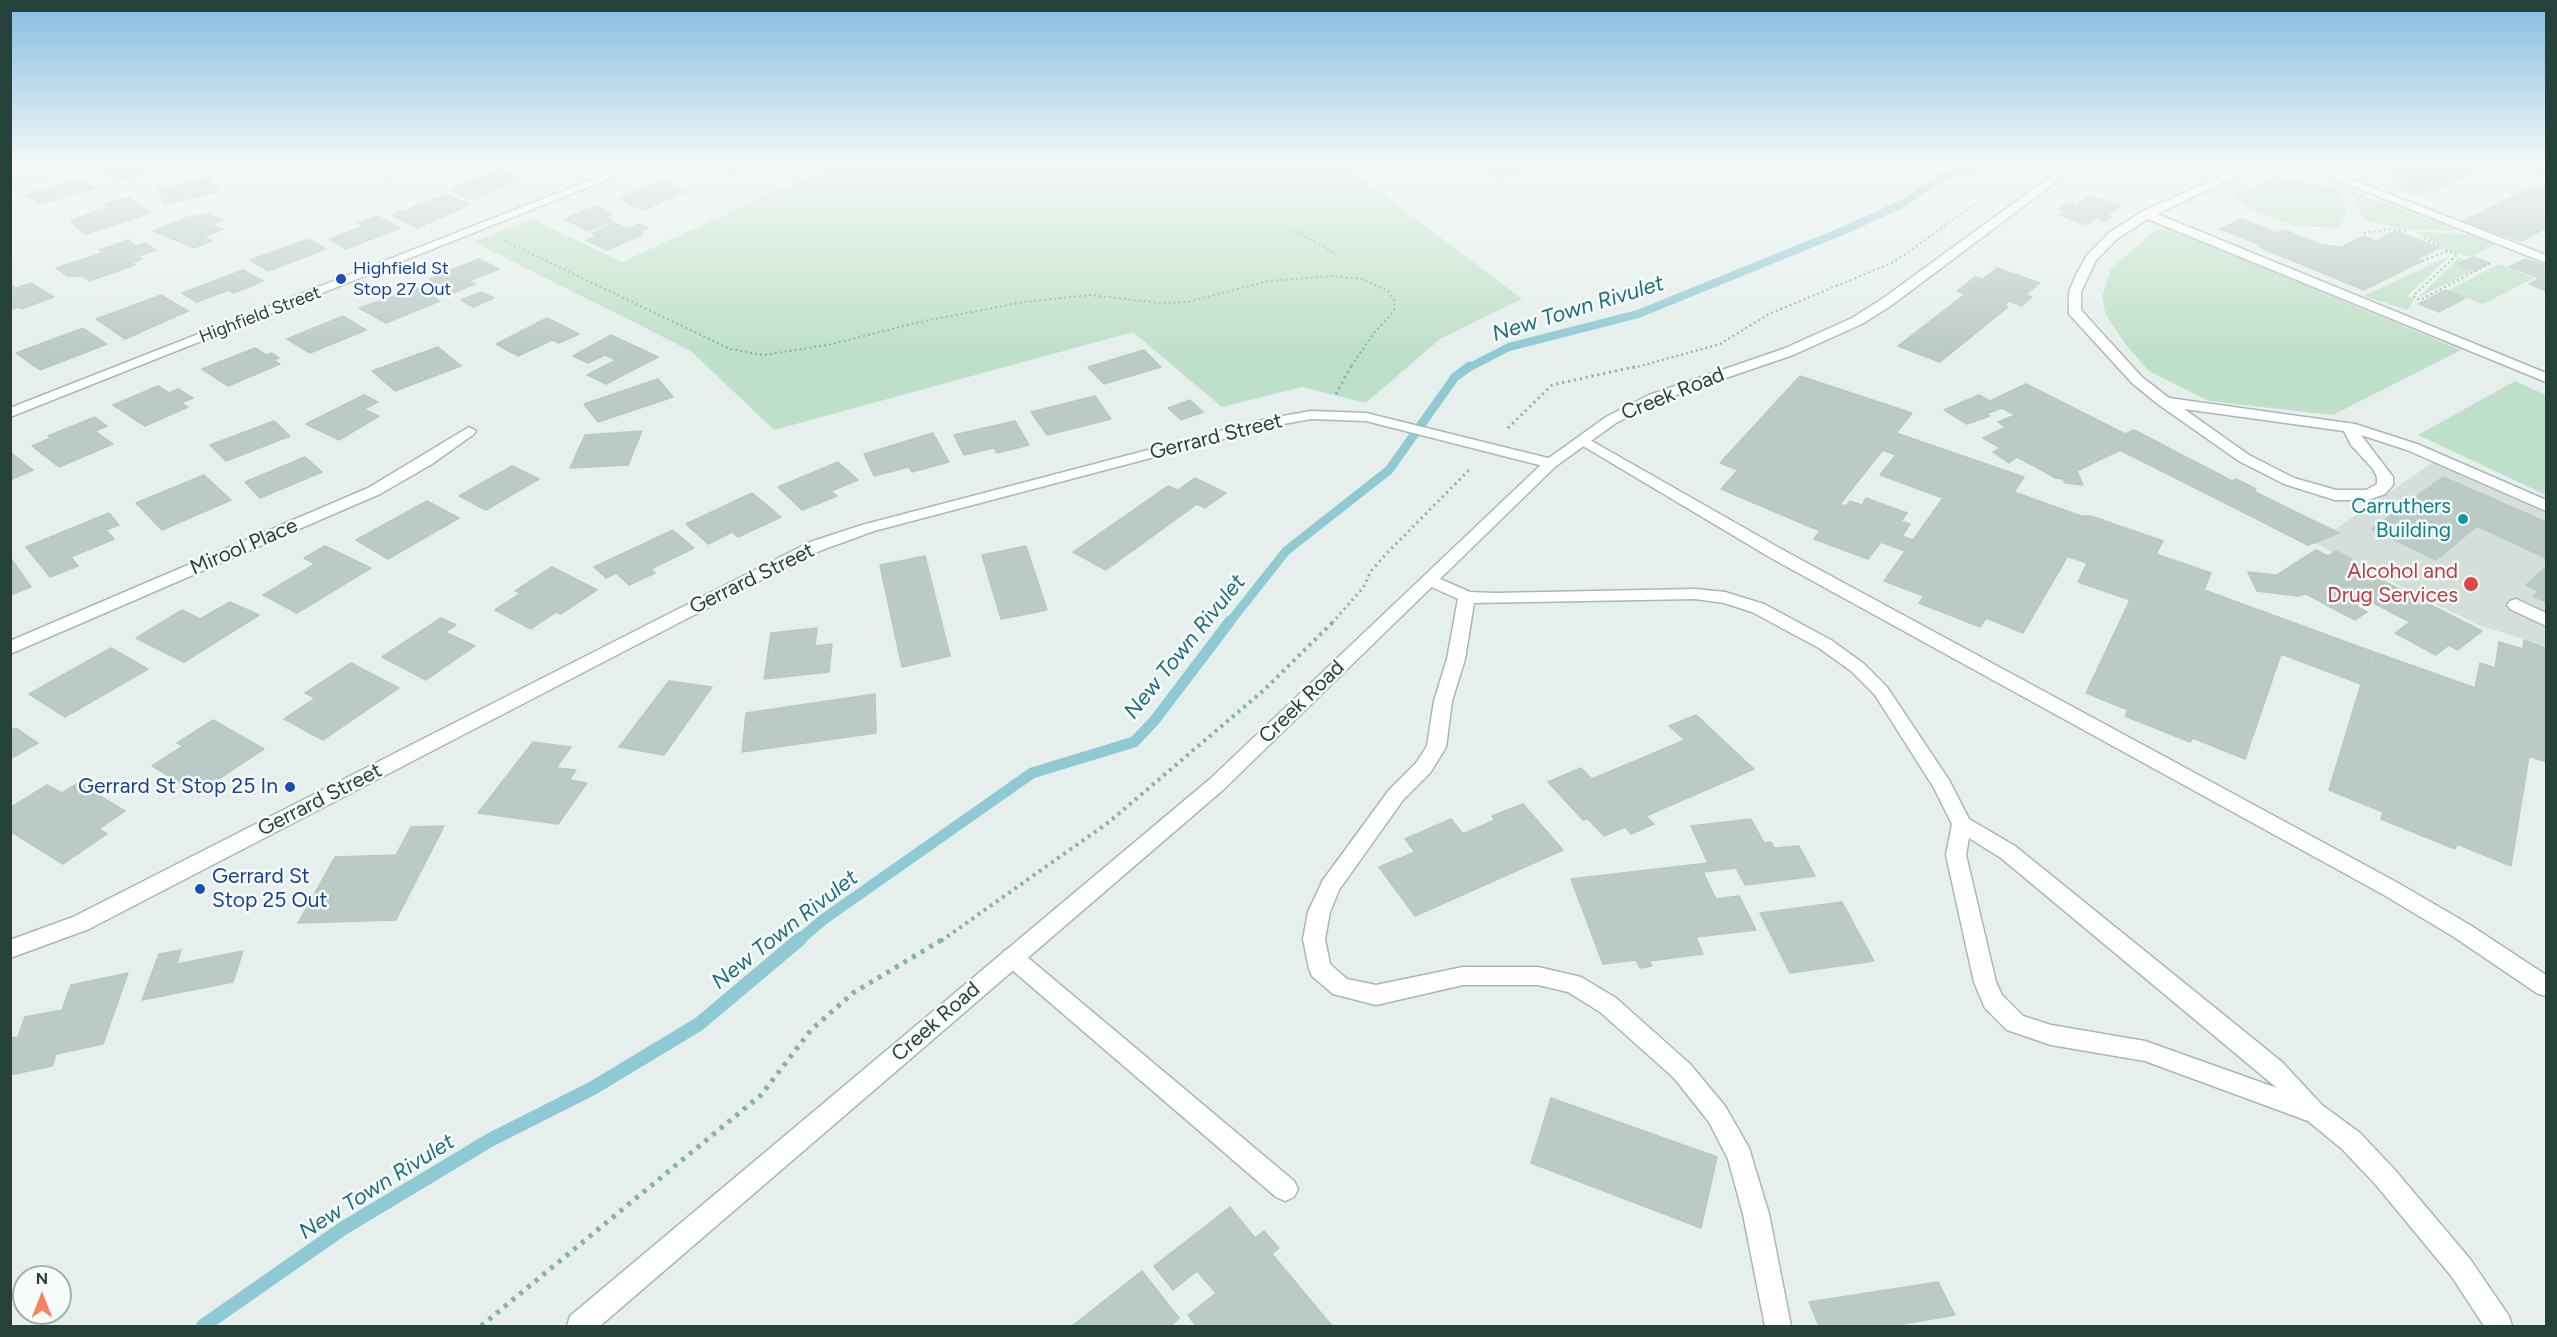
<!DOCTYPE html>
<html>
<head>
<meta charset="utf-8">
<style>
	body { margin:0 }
	#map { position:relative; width:2557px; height:1337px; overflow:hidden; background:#e6efeb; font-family:Figtree,sans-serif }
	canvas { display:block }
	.frame { position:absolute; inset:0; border:12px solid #24423a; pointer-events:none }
	.north { position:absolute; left:12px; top:1265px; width:60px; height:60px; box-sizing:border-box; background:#f7fbf9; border:2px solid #a3b1ad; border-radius:50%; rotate:0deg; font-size:16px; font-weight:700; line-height:24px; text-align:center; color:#24423a }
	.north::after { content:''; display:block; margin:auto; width:21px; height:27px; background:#f4845f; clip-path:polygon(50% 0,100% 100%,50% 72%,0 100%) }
</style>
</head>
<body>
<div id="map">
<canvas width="2557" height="1337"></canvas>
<div class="frame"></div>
<div class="north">N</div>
</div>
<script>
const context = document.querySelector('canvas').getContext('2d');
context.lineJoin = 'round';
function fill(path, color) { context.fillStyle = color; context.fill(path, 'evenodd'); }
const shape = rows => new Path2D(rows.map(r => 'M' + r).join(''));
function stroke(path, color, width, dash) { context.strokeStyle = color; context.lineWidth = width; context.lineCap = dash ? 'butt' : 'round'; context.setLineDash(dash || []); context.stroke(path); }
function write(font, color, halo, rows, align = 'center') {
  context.font = font + ' Figtree,sans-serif'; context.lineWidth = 5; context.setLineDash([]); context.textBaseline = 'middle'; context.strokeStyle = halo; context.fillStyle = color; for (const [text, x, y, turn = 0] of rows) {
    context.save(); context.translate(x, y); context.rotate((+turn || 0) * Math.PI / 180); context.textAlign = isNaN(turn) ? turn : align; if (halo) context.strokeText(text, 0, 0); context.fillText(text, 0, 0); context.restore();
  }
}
const built = shape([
	[11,163,100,163,11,191],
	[2435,461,2546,510,2546,646,2478,625,2315,543]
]);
const green = shape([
	[837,163,1299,163,1348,168,1522,299,1440,339,1366,403,1302,387,1222,407,1133,332,774,430,691,351,474,242,532,219,622,262],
	[2273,177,2339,188,2347,211,2340,228,2292,225,2247,208,2232,196],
	[2351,191,2459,230,2413,231,2364,220],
	[2165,227,2461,350,2333,415,2209,401,2149,371,2126,345,2106,315,2102,297,2111,269,2154,231],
	[2416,232,2468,234,2496,244,2471,257,2448,250],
	[2451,255,2407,296,2414,299,2408,310,2364,296],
	[2459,258,2465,260,2458,264,2473,271,2419,297],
	[2499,264,2534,278,2483,304,2447,291],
	[2515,381,2546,395,2546,495,2418,435]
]);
const streamFar3 = shape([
	[1468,368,1509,347,1638,314,1840,232,1902,204,1940,178,1987,163]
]);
const streamFar2 = shape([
	[1229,623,1286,551,1389,470,1455,377,1470,366]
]);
const streamFar1 = shape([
	[798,941,824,919,1032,773,1134,742,1154,721,1230,621]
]);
const stream = shape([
	[203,1326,342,1229,490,1140,593,1088,699,1024,800,939]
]);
const building = shape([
	[121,163,144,163,151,168,139,171,144,174,122,181,102,169,121,163],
	[519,163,566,163,528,173,512,166,519,163],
	[724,163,757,163,731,174,714,167,724,163],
	[1408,163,1422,163,1425,171,1411,171,1408,163],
	[1493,163,1541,163,1502,178,1480,168,1493,163],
	[2394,163,2474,163,2486,167,2435,191,2430,189,2416,195,2398,189,2411,182,2387,174,2404,166,2394,163],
	[2510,163,2546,163,2546,175,2510,163],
	[502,169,522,179,472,200,449,189,502,169],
	[211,177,218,192,164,204,158,189,211,177],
	[77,179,96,188,41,204,26,195,77,179],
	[662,181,687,191,644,210,618,199,662,181],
	[2536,185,2546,188,2546,228,2521,241,2463,221,2536,185],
	[447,194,469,205,417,228,392,215,447,194],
	[2091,196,2121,206,2106,215,2111,217,2104,221,2096,218,2086,225,2060,215,2066,211,2058,209,2068,203,2076,205,2091,196],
	[128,197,150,213,85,234,70,221,109,207,105,204,128,197],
	[597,206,612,214,605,217,613,221,588,231,564,219,597,206],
	[206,214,222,220,211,225,223,229,203,237,212,241,194,248,153,231,193,215,198,217,206,214],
	[377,216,400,228,346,249,329,239,364,226,358,223,377,216],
	[2242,219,2277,233,2284,230,2322,245,2341,247,2364,236,2376,241,2396,231,2439,248,2416,259,2422,261,2364,290,2259,247,2263,246,2220,229,2242,219],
	[615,223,628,229,639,224,648,228,639,232,643,234,607,250,586,240,597,236,592,233,615,223],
	[309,239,326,249,268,271,250,260,309,239],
	[128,240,136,246,145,243,156,250,138,256,142,259,132,263,135,265,89,281,83,276,67,276,56,268,102,253,99,250,128,240],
	[2474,257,2489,263,2474,271,2458,264,2474,257],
	[479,259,499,269,469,281,475,284,453,293,429,279,479,259],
	[2525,259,2546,266,2546,291,2529,284,2540,278,2509,267,2525,259],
	[1997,268,2040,283,2025,295,2032,297,2022,306,2009,301,2004,306,2008,307,1940,362,1898,346,1965,294,1957,291,1975,277,1983,279,1997,268],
	[243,270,263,281,234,293,229,290,197,302,182,293,243,270],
	[31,283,54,297,21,309,18,307,10,310,10,285,16,288,31,283],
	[417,288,440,301,386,323,359,308,417,288],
	[2445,290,2465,298,2439,312,2419,304,2445,290],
	[481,292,494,298,473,307,461,300,481,292],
	[161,295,188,311,125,339,96,319,161,295],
	[343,316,366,330,310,353,287,339,343,316],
	[547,318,579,334,559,343,552,340,518,356,496,344,547,318],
	[83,328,107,344,40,370,16,353,83,328],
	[611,335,658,357,606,384,587,375,616,360,605,355,588,363,573,356,611,335],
	[438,347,461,366,395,391,372,371,438,347],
	[255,348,266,355,272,353,279,358,274,360,280,364,228,386,202,369,255,348],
	[1144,350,1161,367,1104,384,1088,367,1144,350],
	[1800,376,1912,413,1840,504,1846,506,1850,501,1862,505,1866,498,1907,513,1901,521,1910,524,1902,536,1913,540,1905,551,1881,542,1868,559,1814,539,1820,531,1721,489,1738,470,1720,463,1800,376],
	[658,379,673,397,598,422,584,404,658,379],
	[2026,384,2125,434,2134,430,2232,481,2236,479,2256,489,2253,491,2339,533,2308,545,2120,450,2077,471,2083,485,2065,483,2063,479,2056,478,2017,457,2009,463,1993,452,2001,448,1983,438,2006,427,1998,422,2015,415,2002,408,1986,414,1990,416,1967,424,1944,410,1979,395,1990,401,2026,384],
	[158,386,169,393,178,389,193,398,181,403,188,407,145,426,113,405,158,386],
	[364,395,378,402,364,409,379,416,339,440,306,424,364,395],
	[1095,396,1111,419,1047,435,1031,412,1095,396],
	[1190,400,1203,412,1181,420,1168,408,1190,400],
	[95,417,107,426,95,431,113,444,59,467,32,446,51,438,48,436,95,417],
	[274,421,290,436,226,461,210,445,274,421],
	[1015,421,1029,445,997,453,994,448,964,455,954,435,1015,421],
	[642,431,628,465,570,468,585,435,642,431],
	[933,433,949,462,912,472,909,467,874,476,864,454,933,433],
	[1896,433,2024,477,2014,492,2081,516,2091,516,2023,633,1986,618,1980,627,1919,603,1924,596,1884,581,1943,498,1880,475,1896,455,1882,450,1896,433],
	[10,452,33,470,10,480,10,452],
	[305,457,322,472,260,498,245,482,305,457],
	[838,462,858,480,831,491,837,496,802,510,778,487,838,462],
	[512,466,539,479,486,510,459,496,512,466],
	[204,475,231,500,162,530,136,503,204,475],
	[2443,477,2546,522,2546,558,2477,526,2436,560,2372,529,2394,513,2400,516,2420,501,2414,498,2443,477],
	[1195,478,1226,493,1205,508,1197,504,1106,570,1073,552,1168,486,1178,490,1195,478],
	[752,493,781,517,738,537,732,532,708,544,686,524,752,493],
	[427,501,459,518,388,559,356,540,427,501],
	[109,513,119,525,106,530,114,539,71,557,78,566,50,577,26,547,109,513],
	[2091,516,2163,541,2156,554,2211,573,2204,590,2371,651,2361,684,2281,654,2245,759,2193,738,2190,742,2125,716,2128,710,2086,693,2130,600,2078,582,2087,563,2069,557,2091,516],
	[673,530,694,548,651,569,655,573,629,585,616,573,606,578,594,567,673,530],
	[325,546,371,568,297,613,263,595,315,564,304,558,325,546],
	[1026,546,1047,610,1001,619,982,555,1026,546],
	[2316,550,2328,556,2336,551,2352,559,2348,563,2482,631,2458,650,2449,645,2436,655,2395,633,2410,622,2366,599,2356,606,2367,612,2355,620,2306,594,2298,596,2257,591,2248,572,2277,575,2316,550],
	[925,556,950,656,902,667,880,565,925,556],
	[10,557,31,587,10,595,10,557],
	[552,567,597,590,561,614,556,612,531,629,495,610,521,593,515,591,552,567],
	[2546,567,2546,602,2533,596,2539,591,2526,585,2546,567],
	[230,602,259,615,184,662,136,638,182,610,200,619,230,602],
	[441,618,456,625,445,632,475,646,426,680,382,657,441,618],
	[817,628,815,646,832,644,829,672,764,679,771,633,817,628],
	[2524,640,2546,648,2546,713,2475,688,2480,663,2495,668,2499,642,2523,649,2524,640],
	[111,648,148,669,65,717,29,694,111,648],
	[2371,651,2546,713,2546,762,2529,756,2511,866,2457,844,2455,849,2381,819,2383,812,2329,790,2371,651],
	[351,663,399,688,323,740,284,719,315,698,305,693,351,663],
	[669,681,712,687,664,755,619,747,669,681],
	[875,694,876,733,742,752,746,713,875,694],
	[1696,715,1754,769,1646,816,1654,824,1631,834,1625,827,1604,836,1588,819,1583,820,1548,782,1581,768,1592,779,1685,740,1669,726,1696,715],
	[213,720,264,749,198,793,152,766,183,746,177,743,213,720],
	[16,728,38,743,10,759,10,731,16,728],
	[533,742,571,747,556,768,576,770,569,780,587,783,558,824,478,813,533,742],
	[78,783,125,811,99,829,107,834,63,864,10,831,10,808,47,785,62,793,78,783],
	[1523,804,1563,850,1415,916,1379,867,1415,852,1405,839,1451,819,1463,834,1495,820,1492,816,1523,804],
	[1751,819,1764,843,1771,842,1774,848,1799,846,1815,876,1745,885,1736,868,1703,872,1716,899,1739,896,1756,930,1696,937,1703,954,1649,961,1652,966,1640,968,1636,960,1603,964,1571,879,1708,863,1691,826,1751,819],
	[444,826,396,920,298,923,335,857,396,855,411,827,444,826],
	[1842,902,1874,961,1790,973,1760,913,1842,902],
	[181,950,177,964,243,951,233,982,142,1000,159,954,181,950],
	[128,973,103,1044,56,1054,52,1066,10,1075,10,1038,18,1037,25,1017,62,1010,71,985,128,973],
	[1551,1098,1717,1157,1701,1228,1531,1163,1551,1098],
	[1230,1207,1255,1238,1264,1231,1279,1248,1272,1254,1332,1326,1196,1326,1188,1315,1216,1293,1197,1271,1173,1290,1154,1266,1230,1207],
	[1142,1271,1179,1318,1171,1326,1072,1326,1142,1271],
	[1938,1282,1955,1315,1892,1326,1819,1326,1809,1302,1938,1282]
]);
const pathFar3 = shape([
	[381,183,436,163],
	[1292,229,1336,254],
	[2364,233,2393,229,2408,231],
	[2424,238,2448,251],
	[505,241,730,349,763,355,828,345,920,322,1023,302,1090,295,1161,303,1187,302,1269,281,1333,276,1362,279,1388,291,1395,301,1394,311,1374,333,1350,368],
	[2422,261,2448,251,2458,254,2413,296,2420,300,2491,263],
	[1633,368,1720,344,1769,314,1894,262,1985,197]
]);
const pathFar2 = shape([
	[1336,394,1351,366],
	[1508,428,1552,385,1638,366],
	[1332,623,1363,588,1371,571,1388,552,1471,468]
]);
const pathFar1 = shape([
	[941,941,1109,822,1264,690,1334,621]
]);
const path = shape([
	[481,1326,761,1095,811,1030,853,993,943,939]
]);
const lane = shape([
	[2251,163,2265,163,2157,214,2546,373,2546,382,2148,219,2118,238,2096,260,2081,292,2081,310,2142,377,2169,398,2355,424,2417,444,2546,500,2546,511,2407,450,2361,435,2393,477,2393,485,2385,494,2368,500,2335,500,2284,484,2239,461,2159,405,2132,383,2069,314,2069,292,2076,275,2087,255,2110,232,2143,211,2251,163],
	[2184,409,2344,431,2351,445,2373,469,2377,477,2377,484,2366,490,2336,490,2294,478,2249,455,2184,409],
	[2294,163,2309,163,2546,255,2546,263,2294,163],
	[1583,436,1783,550,2398,883,2470,925,2546,975,2546,996,2538,994,2454,937,2384,895,1771,558,1578,443,1576,440,1583,436],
	[1431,575,1470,592,1495,593,1695,589,1725,592,1764,604,1831,640,1863,663,1887,687,1949,780,1969,819,2015,846,2282,1062,2322,1105,2360,1133,2394,1169,2470,1259,2509,1316,2512,1326,2484,1326,2452,1277,2376,1185,2342,1149,2308,1121,2145,1061,2051,1045,2007,1030,1985,1008,1974,982,1946,855,1952,824,1934,788,1875,695,1851,671,1819,648,1752,612,1724,603,1695,599,1474,603,1465,659,1452,701,1446,747,1430,773,1403,800,1339,890,1330,912,1325,939,1330,964,1347,979,1376,985,1463,967,1538,967,1581,977,1616,998,1690,1064,1725,1106,1749,1148,1769,1214,1791,1326,1765,1326,1743,1214,1728,1159,1709,1122,1674,1078,1600,1012,1568,992,1538,985,1463,985,1376,1005,1333,994,1312,976,1309,969,1303,939,1308,912,1323,880,1389,790,1416,763,1427,746,1434,701,1447,659,1458,599,1425,584,1423,580,1431,575],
	[1969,838,2001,858,2277,1088,2145,1041,2051,1025,2023,1016,2002,995,1996,982,1966,855,1969,838],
	[2516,599,2546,613,2546,626,2510,609,2507,605,2510,601,2516,599],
	[1012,948,1020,951,1294,1181,1298,1189,1294,1197,1285,1201,1276,1197,1004,963,1001,957,1004,951,1012,948]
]);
const street = shape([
	[634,163,649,163,10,417,10,408,634,163],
	[1311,411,1366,413,1556,460,1559,463,1551,468,1366,421,1311,419,1272,426,874,531,822,550,771,575,89,929,10,958,10,940,73,917,810,542,862,525,1266,419,1311,411],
	[469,427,476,431,474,434,432,464,380,494,10,654,10,641,368,488,469,427]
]);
const secondary = shape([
	[2069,163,2081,163,1892,305,1862,324,1793,355,1659,401,1616,423,1556,466,1224,789,600,1326,567,1326,570,1316,1210,779,1546,460,1606,417,1649,395,1783,349,1852,318,1882,299,2069,163]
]);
const markers = [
	[341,279,6,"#1a4fb4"],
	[2463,519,6,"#0f9aa8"],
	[2471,584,8,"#e0444e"],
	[290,787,6,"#1a4fb4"],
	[200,889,6,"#1a4fb4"]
];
const farTransitnames = [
	["Highfield St",353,269],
	["Stop 27 Out",353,290]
];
const farStreetnames = [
	["Highfield Street",260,315,-21]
];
const streetNames = [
	["Creek Road",1673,394,-22],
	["Gerrard Street",1216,437,-14],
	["Mirool Place",244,547,-23],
	["Gerrard Street",752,579,-26],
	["Creek Road",1302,702,-44],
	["Gerrard Street",320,800,-27],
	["Creek Road",936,1022,-41]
];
const cultureNames = [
	["Carruthers",2451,507],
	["Building",2451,531]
];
const healthNames = [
	["Alcohol and",2458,572],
	["Drug Services",2458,596]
];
const transitNames = [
	["Gerrard St Stop 25 In",278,787],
	["Gerrard St",212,877,"left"],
	["Stop 25 Out",212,901,"left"]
];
const waterNames = [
	["New Town Rivulet",1578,309,-17],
	["New Town Rivulet",1185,647,-51],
	["New Town Rivulet",785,930,-38],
	["New Town Rivulet",377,1187,-32]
];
fill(built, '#d4dfda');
fill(green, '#bfe0c8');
stroke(streamFar3, '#8ec9d4', 8);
stroke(streamFar2, '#8ec9d4', 9);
stroke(streamFar1, '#8ec9d4', 11);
stroke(stream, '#8ec9d4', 14);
fill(building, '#bbcac4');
stroke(building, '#b8c9c2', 1.5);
stroke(lane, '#a8b8b2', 3);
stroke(street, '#a8b8b2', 3);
stroke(secondary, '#a4bbb3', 3);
stroke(pathFar3, '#86b3a5', 2, [2, 3]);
stroke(pathFar2, '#86b3a5', 3, [2, 4]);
stroke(pathFar1, '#86b3a5', 4, [3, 4.5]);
stroke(path, '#86b3a5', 5, [4, 6]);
fill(lane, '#fff');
fill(street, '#fff');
fill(secondary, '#fff');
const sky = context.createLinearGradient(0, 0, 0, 350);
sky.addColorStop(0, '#84bce0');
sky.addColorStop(0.47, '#f4f8f6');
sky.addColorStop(1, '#f4f8f600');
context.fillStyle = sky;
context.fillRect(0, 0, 2557, 350);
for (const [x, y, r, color] of markers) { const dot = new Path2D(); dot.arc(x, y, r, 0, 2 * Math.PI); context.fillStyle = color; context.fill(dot); stroke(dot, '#f7fbf9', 2); }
write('18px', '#164399', '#f7fbf9', farTransitnames, 'left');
write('18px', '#24423a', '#f7fbf9', farStreetnames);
write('21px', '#24423a', '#f7fbf9', streetNames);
write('21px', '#0d838f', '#f7fbf9', cultureNames, 'right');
write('21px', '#be3a42', '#f7fbf9', healthNames, 'right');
write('21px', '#164399', '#f7fbf9', transitNames, 'right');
write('italic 22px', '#1c6f80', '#f7fbf9', waterNames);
</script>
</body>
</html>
